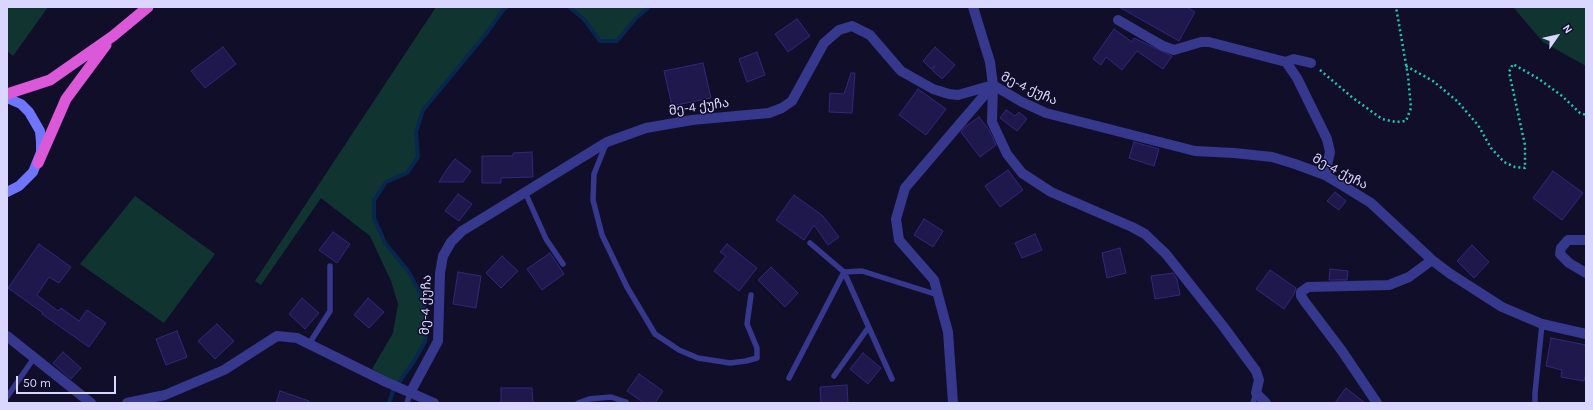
<!DOCTYPE html>
<html>
<head>
<meta charset="utf-8">
<style>
	body { margin:0 }
	#map { position:relative; width:1593px; height:410px; overflow:hidden; background:#110e2a; font-family:Karla,sans-serif }
	canvas { display:block }
	.frame { position:absolute; inset:0; border:8px solid #d9d7ff; pointer-events:none }
	.north { position:absolute; left:1537px; top:16px; width:40px; height:40px; -webkit-text-stroke:3px #110e2a; paint-order:stroke; rotate:56deg; font-size:11px; font-weight:700; line-height:16px; text-align:center; color:#d9d7ff }
	.north::after { content:''; display:block; margin:auto; width:14px; height:18px; background:#d9d7ff; clip-path:polygon(50% 0,100% 100%,50% 72%,0 100%) }
	.scale { position:absolute; left:16px; top:376px; width:100px; height:18px; box-sizing:border-box; border:2px solid #d9d7ff; border-top:0; padding-left:5px; font-size:12px; line-height:14px; white-space:nowrap; color:#d9d7ff; -webkit-text-stroke:3px #110e2a; paint-order:stroke }
</style>
</head>
<body>
<div id="map">
<canvas width="1593" height="410"></canvas>
<div class="frame"></div>
<div class="north">N</div>
<div class="scale">50 m</div>
</div>
<script>
const context = document.querySelector('canvas').getContext('2d');
context.lineJoin = 'round';
function fill(path, color) { context.fillStyle = color; context.fill(path, 'evenodd'); }
const shape = rows => new Path2D(rows.map(r => 'M' + r).join(''));
function stroke(path, color, width, dash) { context.strokeStyle = color; context.lineWidth = width; context.lineCap = dash ? 'butt' : 'round'; context.setLineDash(dash || []); context.stroke(path); }
function write(font, color, halo, rows, align = 'center') {
  context.font = font + ' Karla,"Noto Sans Georgian",sans-serif'; context.lineWidth = 3; context.setLineDash([]); context.textBaseline = 'middle'; context.strokeStyle = halo; context.fillStyle = color; for (const [text, x, y, turn = 0] of rows) {
    context.save(); context.translate(x, y); context.rotate((+turn || 0) * Math.PI / 180); context.textAlign = isNaN(turn) ? turn : align; if (halo) context.strokeText(text, 0, 0); context.fillText(text, 0, 0); context.restore();
  }
}
const green = shape([
	[7,7,48,7,13,56,7,51],
	[436,7,507,7,423,110,416,132,418,157,407,173,386,182,374,200,374,218,385,243,408,271,423,298,427,321,425,342,398,384,372,369,393,333,398,304,391,281,370,236,321,198,261,285,255,281],
	[569,7,649,7,636,18,617,41,600,41,584,19],
	[1513,7,1586,7,1586,66,1543,42],
	[135,196,215,254,164,323,80,264]
]);
const stream = shape([
	[569,7,584,19,600,41,617,41,636,18,649,7],
	[389,403,393,391,414,361,425,342,427,321,423,298,408,271,385,243,374,218,374,200,386,182,407,173,418,157,416,132,423,110,485,35,503,10,507,7]
]);
const building = shape([
	[1119,7,1187,7,1195,12,1179,41,1119,7],
	[797,19,810,36,788,52,775,34,797,19],
	[1114,29,1132,42,1134,38,1172,56,1163,69,1137,51,1122,70,1106,57,1101,65,1093,59,1114,29],
	[223,47,236,64,205,88,191,71,223,47],
	[935,47,955,65,942,79,932,70,935,66,931,69,923,61,935,47],
	[757,52,765,75,747,82,739,59,757,52],
	[703,63,711,98,672,106,664,71,703,63],
	[851,73,855,73,852,113,829,112,830,93,844,94,851,73],
	[918,89,946,109,926,135,899,115,918,89],
	[1006,110,1015,116,1019,112,1027,119,1017,131,1000,118,1006,110],
	[979,117,989,130,996,145,980,157,961,132,966,126,979,117],
	[1134,142,1159,149,1154,166,1129,158,1134,142],
	[532,152,533,177,501,178,501,183,482,183,482,156,513,156,513,153,532,152],
	[455,159,471,171,463,182,439,182,447,169,455,159],
	[1008,170,1023,190,1000,207,985,186,1008,170],
	[1553,171,1583,193,1562,220,1533,198,1553,171],
	[1335,192,1346,201,1339,210,1327,201,1335,192],
	[458,194,472,204,459,221,445,211,458,194],
	[794,195,823,216,839,237,828,245,814,225,804,240,776,220,794,195],
	[924,219,943,231,933,247,914,235,924,219],
	[333,232,350,244,337,263,319,250,333,232],
	[1035,234,1042,250,1022,258,1015,243,1035,234],
	[39,244,71,267,59,283,49,277,37,295,58,311,61,308,79,321,87,310,106,323,89,347,42,314,43,313,8,288,39,244],
	[727,244,757,268,739,291,714,271,726,256,720,252,727,244],
	[1472,245,1489,262,1474,278,1457,261,1472,245],
	[1120,248,1126,273,1107,278,1102,253,1120,248],
	[550,253,564,274,542,290,527,269,550,253],
	[502,256,518,271,501,288,486,273,502,256],
	[771,267,798,293,785,307,758,280,771,267],
	[1330,269,1348,271,1347,280,1329,280,1330,269],
	[1270,270,1296,288,1294,294,1284,309,1256,289,1270,270],
	[458,272,481,276,476,308,453,304,458,272],
	[1173,273,1177,279,1180,295,1155,299,1151,276,1173,273],
	[302,298,319,313,305,329,289,314,302,298],
	[368,298,384,312,369,328,354,315,368,298],
	[217,324,234,341,215,359,198,341,217,324],
	[177,331,187,357,166,365,156,339,177,331],
	[1551,338,1586,345,1586,372,1584,381,1561,377,1562,370,1546,366,1551,338],
	[63,352,81,368,71,379,53,363,63,352],
	[863,353,881,368,868,384,850,369,863,353],
	[639,374,663,391,655,403,644,403,627,391,639,374],
	[847,385,848,403,821,403,820,387,847,385],
	[501,388,532,388,533,403,501,403,501,388],
	[1346,388,1365,403,1335,403,1346,388],
	[280,391,309,401,308,403,276,403,280,391]
]);
const path = shape([
	[1406,66,1433,81,1457,101,1478,125,1491,148,1504,162,1515,167,1525,168,1525,145,1509,72,1513,64,1539,79,1562,96,1580,113,1586,115],
	[1320,70,1353,98,1382,119,1396,122,1406,121,1411,108,1408,76,1396,7]
]);
const service = shape([
	[606,144,594,174,593,200,602,235,627,287,655,334,679,350,698,358,730,363,746,361,757,358,757,348,747,324,751,295],
	[525,192,546,239,563,264],
	[309,344,330,311,330,266],
	[834,376,868,328],
	[789,378,844,272,810,243],
	[892,379,844,272,862,271,938,295],
	[7,397,34,358],
	[407,403,410,393],
	[578,403,589,399,611,397,626,402],
	[1253,403,1256,393],
	[1535,403,1535,393,1542,324]
]);
const minor = shape([
	[973,7,990,62,993,85,992,122,1007,154,1022,173,1051,192,1132,227,1145,234,1166,254,1223,326,1256,371,1259,380,1256,393,1266,403],
	[1118,20,1163,46,1174,50,1201,42,1209,42,1286,62],
	[1311,63,1294,59,1286,62,1297,78,1327,139,1330,152,1325,175],
	[1586,240,1568,240,1561,248,1560,254,1569,263,1586,273],
	[7,336,91,403],
	[410,393,438,341,440,273,443,256,451,242,462,231,607,142,646,128,692,120,769,113,782,108,792,101,824,43,839,30,852,26,870,35,901,71,933,89,949,94,958,95,993,85,1022,102,1046,113,1195,151,1234,153,1272,157,1295,164,1325,175,1345,187,1371,203,1432,260,1449,273,1502,307,1542,324,1586,334],
	[127,403,165,395,224,370,277,336,297,338,386,382,434,403],
	[953,403,948,332,934,280,899,240,896,219,905,188,993,85],
	[1377,403,1342,351,1305,302,1301,296,1301,292,1308,287,1389,285,1409,277,1432,260]
]);
const secondary = shape([
	[7,98,21,104,29,112,40,131,41,142,41,152,33,172,19,186,7,192]
]);
const trunk = shape([
	[7,94,50,80,113,36,148,7],
	[38,163,66,99,106,45]
]);
const streetNames = [
	["მე-4 ქუჩა",1029,89,25],
	["მე-4 ქუჩა",699,107,-8],
	["მე-4 ქუჩა",1340,172,28],
	["მე-4 ქუჩა",426,305,-88]
];
fill(green, '#103531');
stroke(stream, '#08274f', 4);
fill(building, '#1f184d');
stroke(building, '#32287b', 1);
stroke(path, '#24c5b0', 2.5, [2, 3]);
stroke(service, '#35388d', 5.5);
stroke(minor, '#35388d', 10);
stroke(secondary, '#6e75ff', 10);
stroke(trunk, '#db58d8', 11);
write('13px', '#d9d7ff', '#110e2a', streetNames);
</script>
</body>
</html>
